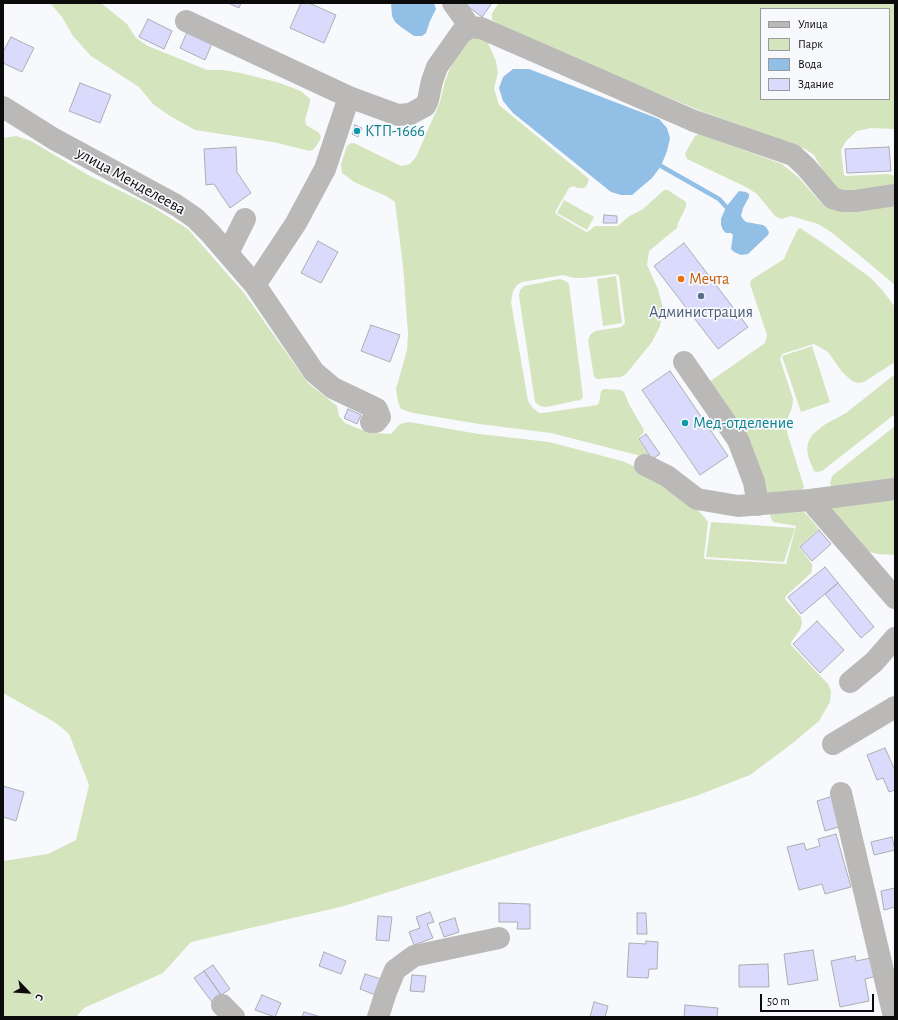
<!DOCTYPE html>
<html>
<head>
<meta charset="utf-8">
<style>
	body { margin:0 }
	#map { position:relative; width:898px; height:1020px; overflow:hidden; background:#f8f9fd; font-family:"Alegreya Sans",sans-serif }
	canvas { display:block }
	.frame { position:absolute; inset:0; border:4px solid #0b0b0c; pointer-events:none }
	.legend { position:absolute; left:760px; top:8px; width:130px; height:92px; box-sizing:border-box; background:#f8f9fd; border:1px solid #999a9d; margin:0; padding:5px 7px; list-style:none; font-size:12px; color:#0b0b0c }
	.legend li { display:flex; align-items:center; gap:8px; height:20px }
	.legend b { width:20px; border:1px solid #999a9d }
	.north { position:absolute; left:8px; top:972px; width:40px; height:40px; -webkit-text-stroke:3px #f8f9fd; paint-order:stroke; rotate:115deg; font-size:11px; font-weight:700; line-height:16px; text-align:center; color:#0b0b0c }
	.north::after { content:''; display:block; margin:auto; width:14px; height:18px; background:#0b0b0c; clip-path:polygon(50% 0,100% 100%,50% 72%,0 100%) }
	.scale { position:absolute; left:760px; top:994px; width:114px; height:18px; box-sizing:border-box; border:2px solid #0b0b0c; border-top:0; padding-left:5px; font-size:12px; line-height:14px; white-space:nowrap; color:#0b0b0c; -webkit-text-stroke:3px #f8f9fd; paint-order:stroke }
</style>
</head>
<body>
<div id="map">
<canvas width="898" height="1020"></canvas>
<div class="frame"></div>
<ul class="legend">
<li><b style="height:5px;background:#bbb9b8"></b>Улица</li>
<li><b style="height:11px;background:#d4e4bd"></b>Парк</li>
<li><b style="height:11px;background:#92bfe6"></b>Вода</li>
<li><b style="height:11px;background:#dadbfc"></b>Здание</li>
</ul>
<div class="north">С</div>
<div class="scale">50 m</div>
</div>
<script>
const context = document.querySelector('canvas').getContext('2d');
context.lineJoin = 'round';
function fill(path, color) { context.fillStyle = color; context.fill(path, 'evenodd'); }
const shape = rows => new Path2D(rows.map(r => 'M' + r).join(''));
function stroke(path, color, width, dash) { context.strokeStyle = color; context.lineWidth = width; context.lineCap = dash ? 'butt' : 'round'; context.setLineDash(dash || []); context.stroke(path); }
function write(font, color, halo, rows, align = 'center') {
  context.font = font + ' "Alegreya Sans",sans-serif'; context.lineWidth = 3.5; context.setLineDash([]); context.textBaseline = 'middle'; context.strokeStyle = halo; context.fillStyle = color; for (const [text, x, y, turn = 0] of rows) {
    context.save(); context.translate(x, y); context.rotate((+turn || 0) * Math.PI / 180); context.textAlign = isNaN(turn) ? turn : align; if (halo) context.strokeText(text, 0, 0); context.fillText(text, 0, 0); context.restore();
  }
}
const green = shape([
	[50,3,101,3,127,24,136,38,148,46,207,70,223,70,241,73,280,83,301,91,310,99,310,102,305,120,306,125,318,132,321,136,320,140,314,149,310,151,273,142,195,130,170,116,153,104,139,87,91,56,73,36,62,17],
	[499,3,895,3,895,129,871,128,857,131,846,141,841,150,844,175,846,176,888,174,895,176,895,190,843,194,832,186,814,155,805,149,701,111,597,68,500,25,492,20,492,13],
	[761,9,889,9,889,99,761,99],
	[478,34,484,34,496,61,498,73,494,88,499,105,589,179,587,185,584,188,578,188,573,186,569,188,555,212,556,214,586,232,589,231,595,226,618,226,628,217,643,209,664,190,668,190,686,202,686,207,678,223,677,228,649,251,647,265,658,289,663,308,660,326,652,342,626,374,621,377,597,379,594,377,588,340,590,335,595,331,621,327,625,323,619,276,616,274,582,278,574,278,563,275,522,282,517,285,513,291,511,302,528,401,533,408,539,413,543,413,597,405,599,403,601,391,604,389,621,390,624,392,629,404,644,430,643,433,638,439,648,454,645,457,551,433,479,424,413,413,401,409,398,402,396,389,407,350,408,334,403,266,395,202,386,196,354,182,342,173,341,164,347,146,351,143,354,143,401,166,410,164,416,157,440,102,445,81,452,64,467,41],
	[699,134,782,164,798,177,824,206,831,209,895,206,895,285,858,254,831,232,818,224,791,216,781,219,775,216,757,194,746,187,687,159,685,154,688,148,695,136],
	[16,136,31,141,88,175,151,206,188,229,244,293,307,382,337,406,339,416,345,423,359,429,376,433,391,434,400,424,409,422,479,434,549,442,622,461,645,471,687,499,705,518,708,522,704,557,705,559,786,564,796,526,773,522,770,516,771,513,804,512,809,517,819,529,799,547,812,564,812,569,811,573,786,596,785,599,801,617,802,623,800,630,791,642,791,645,828,684,831,691,830,702,819,721,794,742,750,775,696,796,344,906,191,942,163,973,84,1008,76,1017,3,1017,3,861,48,854,76,840,89,785,69,734,56,723,3,693,3,138],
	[564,200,594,217,587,230,557,213],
	[800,228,820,241,871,278,883,291,895,307,895,362,864,382,858,383,852,381,842,372,828,352,814,344,782,354,780,359,793,399,792,408,786,422,787,432,804,487,802,490,772,494,765,491,709,382,765,343,767,335,750,284,751,280,784,259,790,245,798,229],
	[616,276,622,323,603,326,597,279],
	[560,279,566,281,569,284,583,397,580,400,546,407,540,406,535,402,519,296,520,290,524,286],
	[812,346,830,402,801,412,782,356],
	[895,374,895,414,822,471,816,472,814,471,809,459,807,450,808,443,812,435,824,425,846,413],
	[895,426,895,481,832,488,830,483,832,476],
	[895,497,895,555,878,554,864,551,831,513,830,506],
	[711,522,795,528,784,562,706,557]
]);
const water = shape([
	[391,3,434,3,436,9,430,21,426,33,422,36,414,36,401,27,395,22,392,16],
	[513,69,529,69,659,119,667,128,670,138,667,151,661,166,652,178,632,195,621,195,611,192,513,113,503,101,499,88,503,77],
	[739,191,746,192,749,194,749,197,743,208,741,216,743,219,746,222,763,225,766,227,769,232,768,235,748,254,741,255,734,252,731,249,733,235,731,233,726,233,723,230,721,225,721,219,726,207]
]);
const stream = shape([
	[661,166,719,199,730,211]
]);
const building = shape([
	[228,3,241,3,239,8,228,3],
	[301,3,309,3,336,15,324,43,290,28,301,3],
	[468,3,492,3,482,17,466,5,468,3],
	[148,19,172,31,164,49,139,37,148,19],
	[188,30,213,41,205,60,180,48,188,30],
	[11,37,34,48,22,72,3,63,3,52,11,37],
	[80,83,111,95,100,123,69,111,80,83],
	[355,125,362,128,358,137,352,134,355,125],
	[236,147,237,172,251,193,230,208,214,184,206,185,204,149,236,147],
	[889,147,891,171,847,173,845,149,889,147],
	[604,215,617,216,617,223,603,223,604,215],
	[318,241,338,252,321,283,301,273,318,241],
	[684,243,748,327,718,349,654,266,684,243],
	[371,325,400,335,390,362,361,351,371,325],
	[670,371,728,456,700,475,642,390,670,371],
	[348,409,361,415,357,424,344,418,348,409],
	[646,434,660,454,652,459,639,439,646,434],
	[819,530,831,544,812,561,800,547,819,530],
	[825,567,838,583,801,614,788,597,825,567],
	[838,583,874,627,861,638,825,594,838,583],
	[817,621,844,650,820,673,793,644,817,621],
	[885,748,895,770,895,790,889,792,883,778,877,780,867,755,885,748],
	[3,786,24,792,16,821,3,817,3,786],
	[833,796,842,826,825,831,817,801,833,796],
	[836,834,851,887,825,894,822,884,799,890,787,847,804,843,806,850,820,846,818,839,836,834],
	[892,837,895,850,874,855,871,842,892,837],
	[895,888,895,907,884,910,881,891,895,888],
	[499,903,530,904,530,929,517,929,518,922,499,922,499,903],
	[430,912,434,922,427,924,433,938,414,945,409,932,420,928,416,917,430,912],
	[637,913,646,913,647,934,637,934,637,913],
	[378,916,392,917,389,941,376,940,378,916],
	[455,918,459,932,444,937,439,923,455,918],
	[646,941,658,942,657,969,649,969,648,978,627,977,629,943,646,944,646,941],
	[813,950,818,980,788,985,784,954,813,950],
	[324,952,346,961,341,974,319,966,324,952],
	[855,956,856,961,871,958,874,977,865,979,869,1001,840,1007,831,961,855,956],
	[768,964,769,987,739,987,739,965,768,964],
	[213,965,230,989,221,995,204,971,213,965],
	[204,971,221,995,212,1002,194,978,204,971],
	[365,974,384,980,378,996,360,989,365,974],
	[412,975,426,976,424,992,410,991,412,975],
	[262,995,281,1003,275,1017,255,1010,262,995],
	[594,1002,608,1006,605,1017,590,1017,594,1002],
	[685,1005,718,1008,717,1017,684,1017,685,1005],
	[304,1012,321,1017,302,1017,304,1012]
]);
const minor = shape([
	[453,3,470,27],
	[186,21,349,97,398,115,410,114,425,106,428,100,432,81,437,67,461,33,470,27,481,28,694,121,793,155,806,167,832,198,842,201,855,201,895,195],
	[3,107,54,139,176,205,195,218,210,233,255,285,314,372,333,388,377,409,380,417,376,422,371,422],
	[228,253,245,219],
	[255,285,296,223,325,169,349,97],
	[684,362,738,440,754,482,758,505],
	[645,465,667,476,697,499,738,506,810,500,895,489],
	[810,500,895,598],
	[850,682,874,662,895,638],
	[833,744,895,707],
	[841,793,894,1017],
	[222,1005,234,1017],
	[378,1017,386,992,395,970,414,956,499,938]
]);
const markers = [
	[357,131,4,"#0f9aa8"],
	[681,279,4,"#e8710a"],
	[701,296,4,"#5c6f8a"],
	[685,423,4,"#0f9aa8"]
];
const cultureNames = [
	["КТП-1666",365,131],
	["Мед-отделение",693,423]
];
const streetNames = [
	["улица Менделеева",131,181,29]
];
const foodNames = [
	["Мечта",689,279]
];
const serviceNames = [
	["Администрация",701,312]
];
fill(green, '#d4e4bd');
fill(water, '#92bfe6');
stroke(stream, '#92bfe6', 4.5);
fill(building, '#dadbfc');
stroke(building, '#adadb1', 1);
stroke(minor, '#bbb9b8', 22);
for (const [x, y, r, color] of markers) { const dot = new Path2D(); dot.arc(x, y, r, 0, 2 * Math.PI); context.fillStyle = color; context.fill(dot); stroke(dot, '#f8f9fd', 1.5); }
write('16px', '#0d838f', '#f8f9fd', cultureNames, 'left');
write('16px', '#0b0b0c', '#f8f9fd', streetNames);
write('16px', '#c56008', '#f8f9fd', foodNames, 'left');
write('16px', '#4e5e75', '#f8f9fd', serviceNames);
</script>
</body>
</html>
